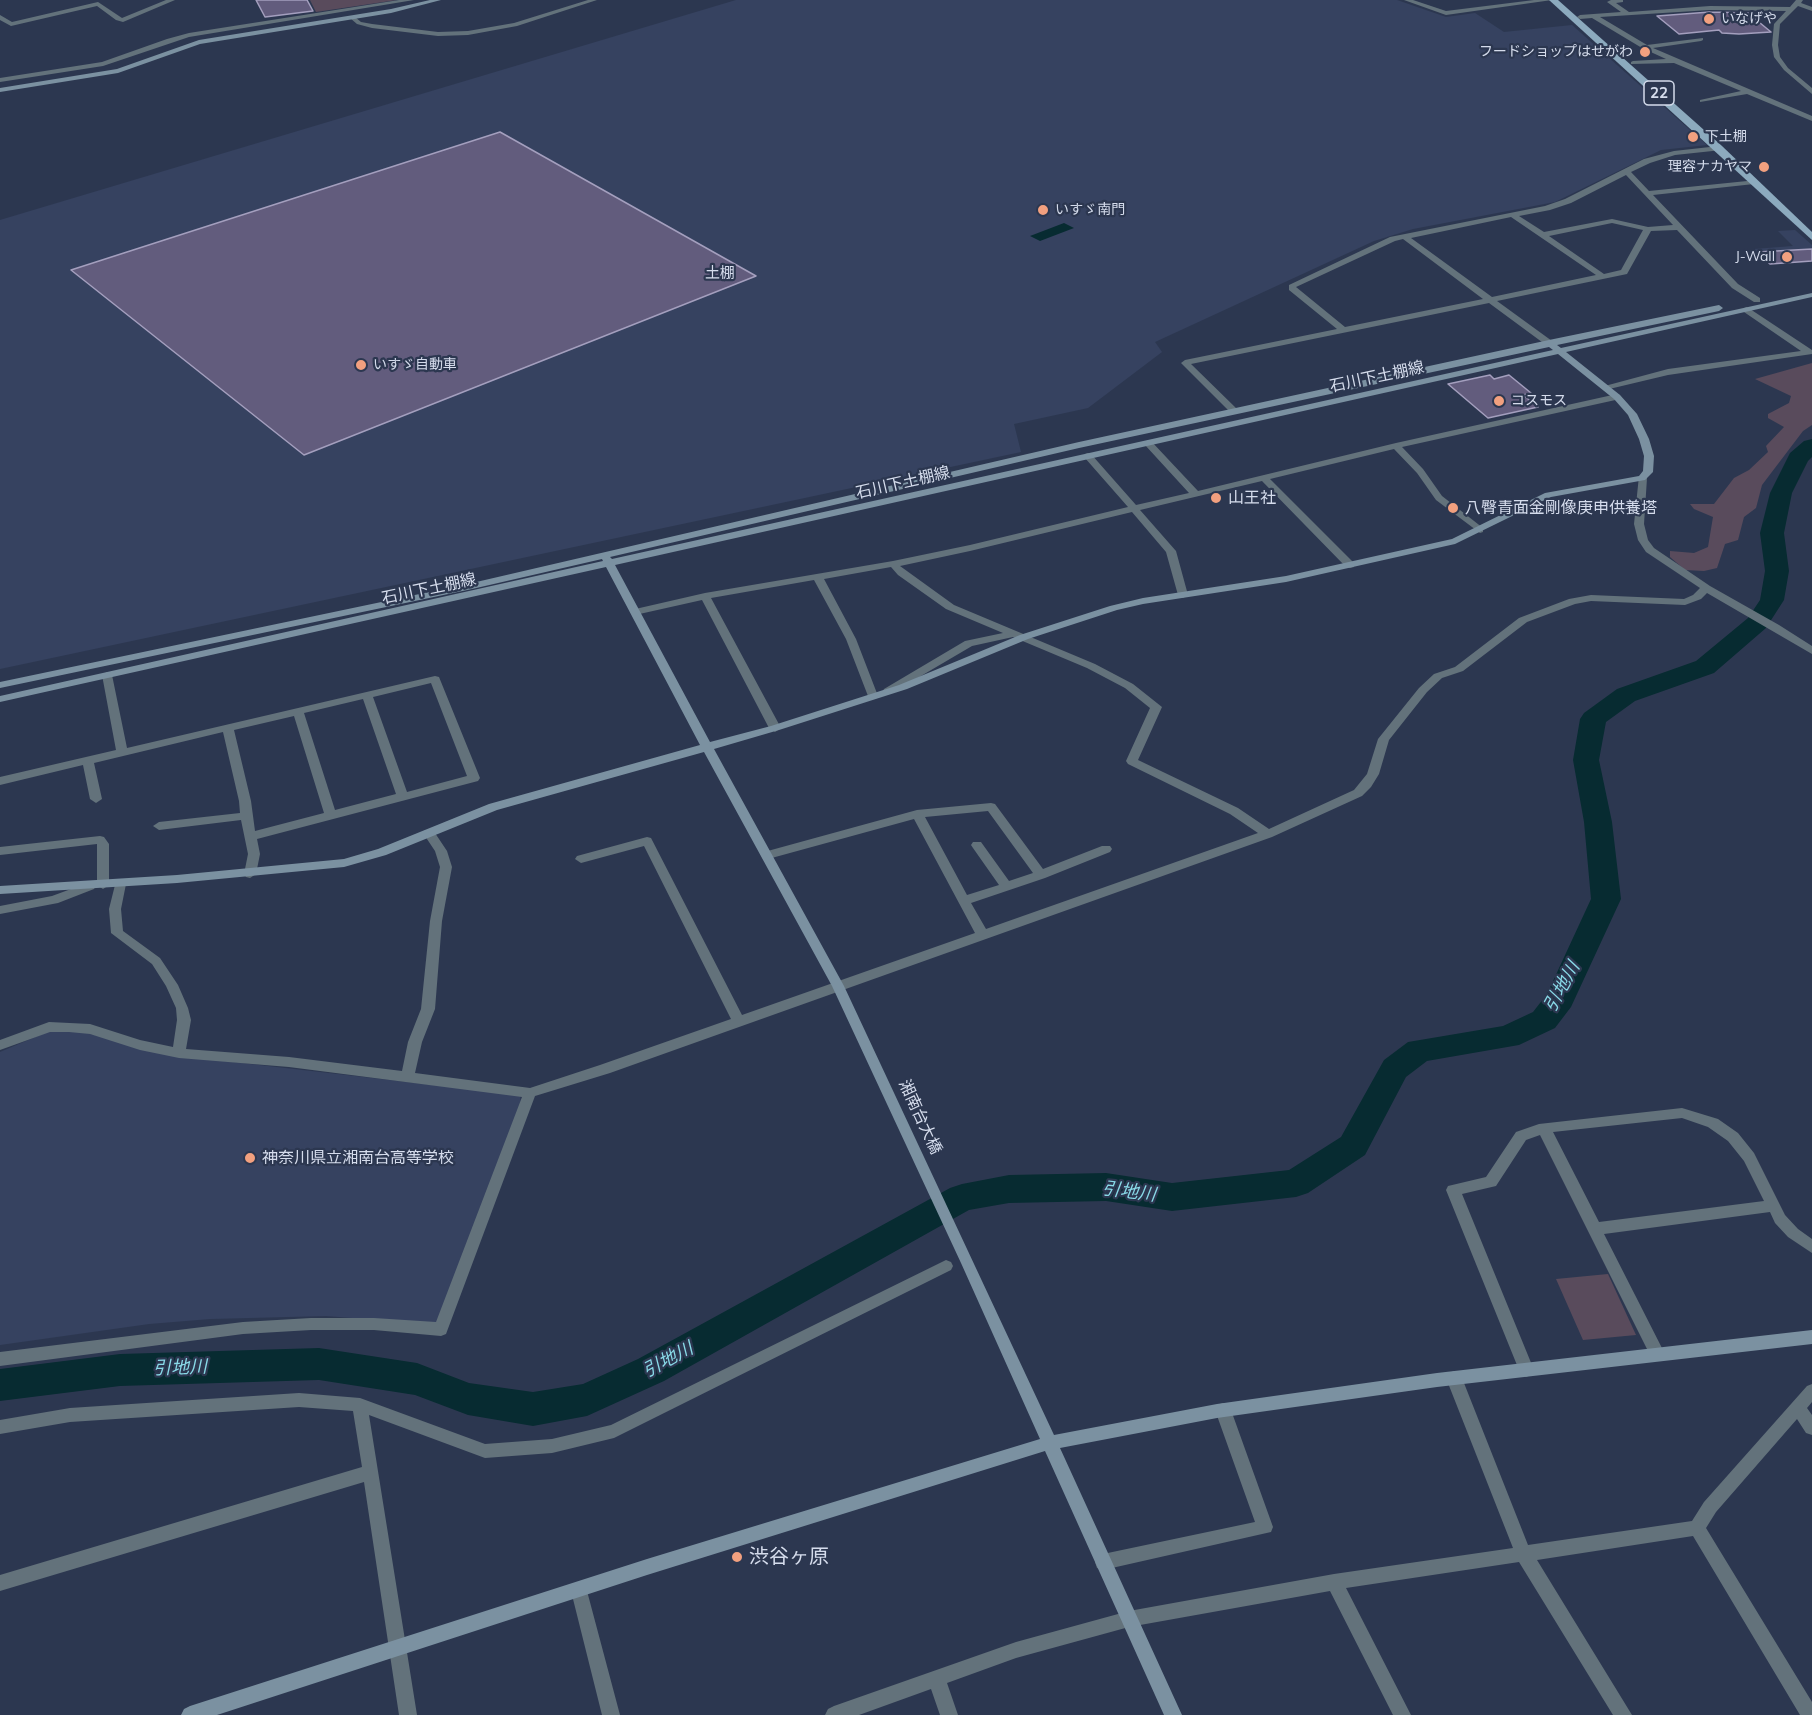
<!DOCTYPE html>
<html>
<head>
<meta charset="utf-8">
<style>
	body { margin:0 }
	canvas { display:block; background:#2c3750 }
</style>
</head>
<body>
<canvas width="1812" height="1715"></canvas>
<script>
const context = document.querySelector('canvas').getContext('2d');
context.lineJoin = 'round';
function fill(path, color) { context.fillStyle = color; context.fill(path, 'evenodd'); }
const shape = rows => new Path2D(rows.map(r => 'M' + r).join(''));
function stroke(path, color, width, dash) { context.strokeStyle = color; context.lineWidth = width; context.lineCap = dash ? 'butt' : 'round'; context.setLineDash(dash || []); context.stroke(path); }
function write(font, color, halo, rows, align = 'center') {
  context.font = font + ' Mulish,"Noto Sans JP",sans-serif'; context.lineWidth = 4.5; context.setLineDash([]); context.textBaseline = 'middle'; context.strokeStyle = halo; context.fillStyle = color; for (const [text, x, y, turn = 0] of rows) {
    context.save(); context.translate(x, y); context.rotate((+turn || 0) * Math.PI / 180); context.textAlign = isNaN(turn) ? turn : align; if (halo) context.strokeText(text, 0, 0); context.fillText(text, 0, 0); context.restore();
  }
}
const built = shape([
	[736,0,1397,0,1446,17,1475,13,1504,32,1572,25,1707,145,1661,150,1555,202,1413,229,1374,241,1155,342,1162,352,1088,408,1014,424,1021,452,0,669,0,220],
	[1795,230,1812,245,1812,261,1770,264,1754,249,1793,246,1778,231],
	[67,1029,207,1059,520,1095,521,1104,440,1321,431,1324,326,1316,210,1319,149,1324,0,1345,0,1052,47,1032]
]);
const green = shape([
	[310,0,397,0,316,12],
	[1812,363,1812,425,1803,431,1762,485,1756,508,1744,517,1738,540,1725,544,1717,568,1704,571,1685,570,1670,557,1670,551,1694,553,1708,547,1713,517,1694,509,1690,504,1714,504,1734,478,1749,470,1768,452,1766,446,1784,427,1768,418,1768,414,1789,403,1791,396,1755,379],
	[1608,1274,1636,1335,1583,1340,1556,1279]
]);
const water = shape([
	[1064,223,1074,228,1040,241,1030,236]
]);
const river = shape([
	[1812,439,1812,457,1808,461,1792,493,1784,533,1789,571,1784,600,1766,628,1714,673,1635,701,1606,722,1599,760,1612,822,1621,899,1571,1007,1555,1028,1519,1045,1427,1061,1406,1077,1365,1155,1308,1193,1296,1197,1172,1211,1106,1201,1009,1203,969,1210,664,1381,587,1416,533,1426,468,1415,415,1395,319,1380,120,1386,0,1401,0,1369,120,1354,319,1348,417,1363,469,1383,533,1392,583,1384,638,1359,950,1188,962,1184,1009,1175,1106,1173,1172,1183,1289,1170,1341,1137,1384,1060,1408,1042,1503,1026,1533,1012,1547,994,1591,899,1584,822,1573,760,1580,719,1584,713,1617,689,1696,661,1748,618,1760,600,1765,571,1760,533,1770,493,1790,453,1804,441,1812,439]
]);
const building = shape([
	[256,0,307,0,313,11,265,17,256,0],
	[1710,12,1748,13,1771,32,1739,34,1722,33,1719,30,1679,34,1657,16,1710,12],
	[500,132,756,276,304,455,71,270,500,132],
	[1812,249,1812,261,1770,264,1758,252,1812,249],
	[1490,375,1494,379,1509,375,1531,393,1523,395,1538,407,1488,418,1448,384,1490,375]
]);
const street = shape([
	[166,0,175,0,123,22,116,20,97,6,11,26,0,20,0,15,12,22,98,2,122,18,166,0],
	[399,0,414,0,189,37,103,66,0,82,0,78,102,62,167,39,189,33,399,0],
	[588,0,597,0,517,26,468,35,438,36,372,28,357,24,350,18,355,17,361,22,372,24,438,32,468,31,514,23,588,0],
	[1404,0,1413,0,1446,11,1534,0,1552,0,1446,15,1404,0],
	[1611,0,1623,0,1623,2,1616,3,1629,12,1710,6,1790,7,1796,0,1803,0,1801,3,1812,7,1812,11,1798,6,1780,24,1778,45,1780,57,1788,68,1812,88,1812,94,1784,70,1774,57,1772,45,1774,24,1786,11,1710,10,1600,17,1647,45,1703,38,1703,40,1701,41,1653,48,1812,116,1812,121,1747,94,1700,102,1700,100,1741,91,1674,63,1631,64,1631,62,1633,61,1666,59,1642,48,1592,18,1580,19,1577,17,1580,15,1621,12,1607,2,1611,0],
	[1719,146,1722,146,1722,150,1675,155,1650,163,1631,172,1649,191,1757,180,1757,184,1754,184,1653,195,1738,284,1760,298,1760,302,1754,302,1732,288,1677,230,1651,231,1627,274,1497,301,1552,341,1552,345,1546,345,1489,303,1191,364,1237,409,1239,411,1234,414,1231,413,1181,363,1185,360,1337,329,1289,290,1289,285,1390,237,1545,206,1565,199,1644,159,1674,151,1719,146],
	[1626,175,1673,225,1648,227,1612,219,1544,232,1519,216,1550,210,1571,203,1626,175],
	[1511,217,1596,275,1492,297,1411,238,1511,217],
	[1612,223,1643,230,1621,270,1604,274,1549,236,1612,223],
	[1403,239,1483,299,1345,327,1296,287,1395,241,1403,239],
	[1747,307,1812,350,1812,354,1668,375,1605,390,1601,387,1668,369,1801,351,1744,312,1744,308,1747,307],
	[1617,394,1620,395,1620,399,1402,447,1423,469,1442,496,1483,528,1483,532,1480,533,1436,500,1417,473,1394,449,1270,479,1354,563,1354,567,1350,568,1346,567,1262,481,1140,510,1176,551,1188,595,1183,598,1178,595,1166,552,1132,512,970,551,900,566,954,605,1095,664,1133,684,1162,707,1138,760,1238,808,1269,829,1354,790,1367,774,1378,739,1419,688,1434,674,1455,667,1519,618,1569,599,1591,595,1684,599,1693,595,1700,588,1646,552,1638,540,1634,524,1639,476,1645,476,1647,478,1644,524,1648,540,1654,548,1710,586,1779,625,1812,646,1812,654,1707,593,1701,599,1685,605,1591,601,1575,604,1527,622,1463,671,1442,678,1427,692,1389,740,1379,774,1371,787,1362,796,1272,837,610,1073,535,1096,446,1334,441,1336,374,1330,311,1330,243,1334,0,1366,0,1352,243,1322,311,1318,374,1318,436,1322,522,1097,289,1067,179,1058,140,1050,90,1034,69,1032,50,1032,0,1050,0,1040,49,1022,90,1024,140,1040,173,1047,177,1020,176,1008,166,986,152,964,111,933,109,909,116,881,120,880,126,884,121,909,123,931,160,958,178,985,188,1008,191,1020,186,1049,289,1057,402,1071,408,1042,421,1009,430,921,440,867,435,851,423,833,425,830,433,830,447,851,452,867,442,921,435,1009,422,1042,415,1073,530,1088,600,1065,731,1019,644,846,581,863,575,859,577,856,647,837,651,838,742,1015,975,933,914,819,768,859,762,855,764,852,917,810,991,803,995,804,1043,869,1102,846,1110,846,1112,849,1110,852,1045,878,971,903,986,929,1258,833,1230,814,1128,764,1126,761,1150,708,1125,688,1087,668,1013,637,972,646,892,693,884,693,883,691,884,689,965,641,1003,633,946,609,898,575,891,567,824,579,856,639,878,696,873,699,868,696,846,639,814,580,711,598,781,728,775,732,769,728,702,600,635,615,630,612,631,610,705,593,893,561,970,545,1128,507,1085,458,1085,454,1088,453,1091,454,1136,505,1189,493,1145,445,1143,443,1148,440,1151,441,1198,491,1396,443,1617,394],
	[988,811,1033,873,1009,881,981,842,973,842,971,845,973,848,999,885,967,895,925,817,988,811],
	[107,672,112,675,127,748,435,676,439,677,480,778,478,781,257,839,260,854,256,874,250,878,246,877,244,874,248,854,241,820,159,830,153,826,159,822,240,813,239,801,223,732,94,763,102,799,96,803,90,799,83,765,0,785,0,777,116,750,102,675,107,672],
	[431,683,467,776,407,792,373,697,431,683],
	[363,699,396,794,335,810,304,713,363,699],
	[294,716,324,813,255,831,251,801,234,730,294,716],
	[100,836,104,837,109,844,109,885,103,889,97,885,97,844,0,855,0,847,100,836],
	[90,882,94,883,96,886,94,889,58,903,0,914,0,906,52,896,90,882],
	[1682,1108,1718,1119,1738,1133,1754,1153,1785,1215,1798,1229,1812,1239,1812,1253,1788,1237,1775,1223,1770,1212,1604,1234,1665,1354,1662,1359,1657,1361,1652,1359,1540,1135,1526,1140,1496,1186,1462,1194,1534,1370,1531,1375,1526,1377,1521,1375,1446,1190,1448,1186,1486,1177,1516,1132,1539,1124,1682,1108],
	[1682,1118,1708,1127,1728,1141,1744,1161,1764,1201,1599,1222,1553,1132,1682,1118],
	[946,1260,951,1262,953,1266,951,1270,614,1438,552,1453,485,1458,369,1415,417,1715,399,1715,364,1482,0,1591,0,1575,362,1467,353,1411,299,1407,70,1422,0,1434,0,1420,70,1408,299,1393,360,1398,485,1444,552,1439,611,1425,946,1260],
	[1454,1371,1459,1373,1462,1378,1528,1545,1692,1521,1704,1502,1807,1386,1812,1384,1812,1402,1807,1408,1812,1415,1812,1435,1806,1433,1797,1419,1716,1512,1706,1528,1812,1702,1812,1715,1800,1715,1693,1536,1537,1560,1632,1715,1613,1715,1519,1562,1346,1588,1411,1715,1393,1715,1330,1591,1129,1627,1016,1658,947,1683,958,1715,940,1715,931,1689,859,1715,825,1715,828,1709,834,1706,1016,1642,1129,1611,1334,1574,1513,1548,1446,1378,1449,1373,1454,1371],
	[1223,1403,1229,1405,1231,1410,1273,1527,1271,1532,1103,1570,1097,1568,1095,1562,1097,1556,1103,1554,1255,1522,1215,1410,1217,1405,1223,1403],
	[579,1583,585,1585,587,1591,620,1715,602,1715,571,1591,573,1585,579,1583]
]);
const secondary = shape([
	[430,0,441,0,391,13,200,44,118,73,0,92,0,88,117,69,199,40,391,9,430,0],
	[1812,293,1812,297,1566,352,1620,395,1637,414,1649,439,1654,456,1653,472,1645,480,1551,497,1455,544,1286,582,1143,604,1117,610,1028,639,907,689,779,730,714,749,844,986,1054,1435,1217,1404,1437,1373,1812,1330,1812,1344,1437,1387,1217,1418,1060,1448,1182,1715,1164,1715,1045,1451,647,1575,217,1715,181,1715,184,1709,190,1706,647,1559,1040,1439,961,1263,832,986,704,752,497,810,386,855,344,867,177,883,0,894,0,886,177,875,344,859,378,849,489,804,700,745,606,567,0,702,0,696,603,561,602,559,472,589,0,688,0,682,472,583,1079,442,1549,340,1719,305,1723,308,1719,311,1557,345,1561,348,1812,293],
	[1549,347,1553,350,612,559,610,557,1079,448,1549,347],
	[1558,354,1614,399,1628,415,1639,439,1644,456,1643,471,1639,476,1545,493,1452,539,1286,576,1143,598,1110,606,1020,635,899,685,771,726,710,742,615,565,1558,354]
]);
const primary = shape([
	[1549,0,1558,0,1722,146,1812,232,1812,240,1549,0]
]);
const markers = [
	[1709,19,6,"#f2a07f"],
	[1645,52,6,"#f2a07f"],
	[1693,137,6,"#f2a07f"],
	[1764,167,6,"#f2a07f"],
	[1043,210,6,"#f2a07f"],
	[1787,257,6,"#f2a07f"],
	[361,365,6,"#f2a07f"],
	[1499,401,6,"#f2a07f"],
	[1216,498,6,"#f2a07f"],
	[1453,508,6,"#f2a07f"],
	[250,1158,6,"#f2a07f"],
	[737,1557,6,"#f2a07f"]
];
const farPoinames = [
	["いなげや",1721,19],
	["フードショップはせがわ",1633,52,"right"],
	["下土棚",1705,137],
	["理容ナカヤマ",1752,167,"right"],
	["いすゞ南門",1055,210],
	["J-Wall",1775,257,"right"],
	["いすゞ自動車",373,365],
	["コスモス",1511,401]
];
const shields = [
	[1659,93,30]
];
const shieldNames = [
	["22",1659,93]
];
const farNeighbourhoodnames = [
	["土棚",720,273]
];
const streetNames = [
	["石川下土棚線",1377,377,-12],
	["石川下土棚線",903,483,-13],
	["石川下土棚線",429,589,-12],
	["湘南台大橋",920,1117,65]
];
const poiNames = [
	["山王社",1228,498],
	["八臀青面金剛像庚申供養塔",1465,508],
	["神奈川県立湘南台高等学校",262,1158]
];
const waterNames = [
	["引地川",1562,987,-61],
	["引地川",1129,1192,7],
	["引地川",668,1360,-28],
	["引地川",180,1368,-2]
];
const nearPoinames = [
	["渋谷ヶ原",749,1557]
];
fill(built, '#364260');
fill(green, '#594b5c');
fill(water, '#072b31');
fill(river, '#072b31');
fill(building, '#625c7d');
stroke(building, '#a49fbe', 1.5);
fill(street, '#63727b');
fill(secondary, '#7b91a1');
fill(primary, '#8caabe');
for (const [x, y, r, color] of markers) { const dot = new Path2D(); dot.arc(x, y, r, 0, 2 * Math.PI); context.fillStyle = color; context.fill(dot); stroke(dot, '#2c3750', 2); }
write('14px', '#d5dcec', '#2c3750', farPoinames, 'left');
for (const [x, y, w] of shields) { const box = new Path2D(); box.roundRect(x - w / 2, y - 12, w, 24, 4.5); context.fillStyle = '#2c3750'; context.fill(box); stroke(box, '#d5dcec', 1.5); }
write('bold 15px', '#d5dcec', null, shieldNames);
write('15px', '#d5dcec', '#2c3750', farNeighbourhoodnames);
write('16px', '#d5dcec', '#2c3750', streetNames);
write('16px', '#d5dcec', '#2c3750', poiNames, 'left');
write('italic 18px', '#89dae8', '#2c3750', waterNames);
write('20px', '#d5dcec', '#2c3750', nearPoinames, 'left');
</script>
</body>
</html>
